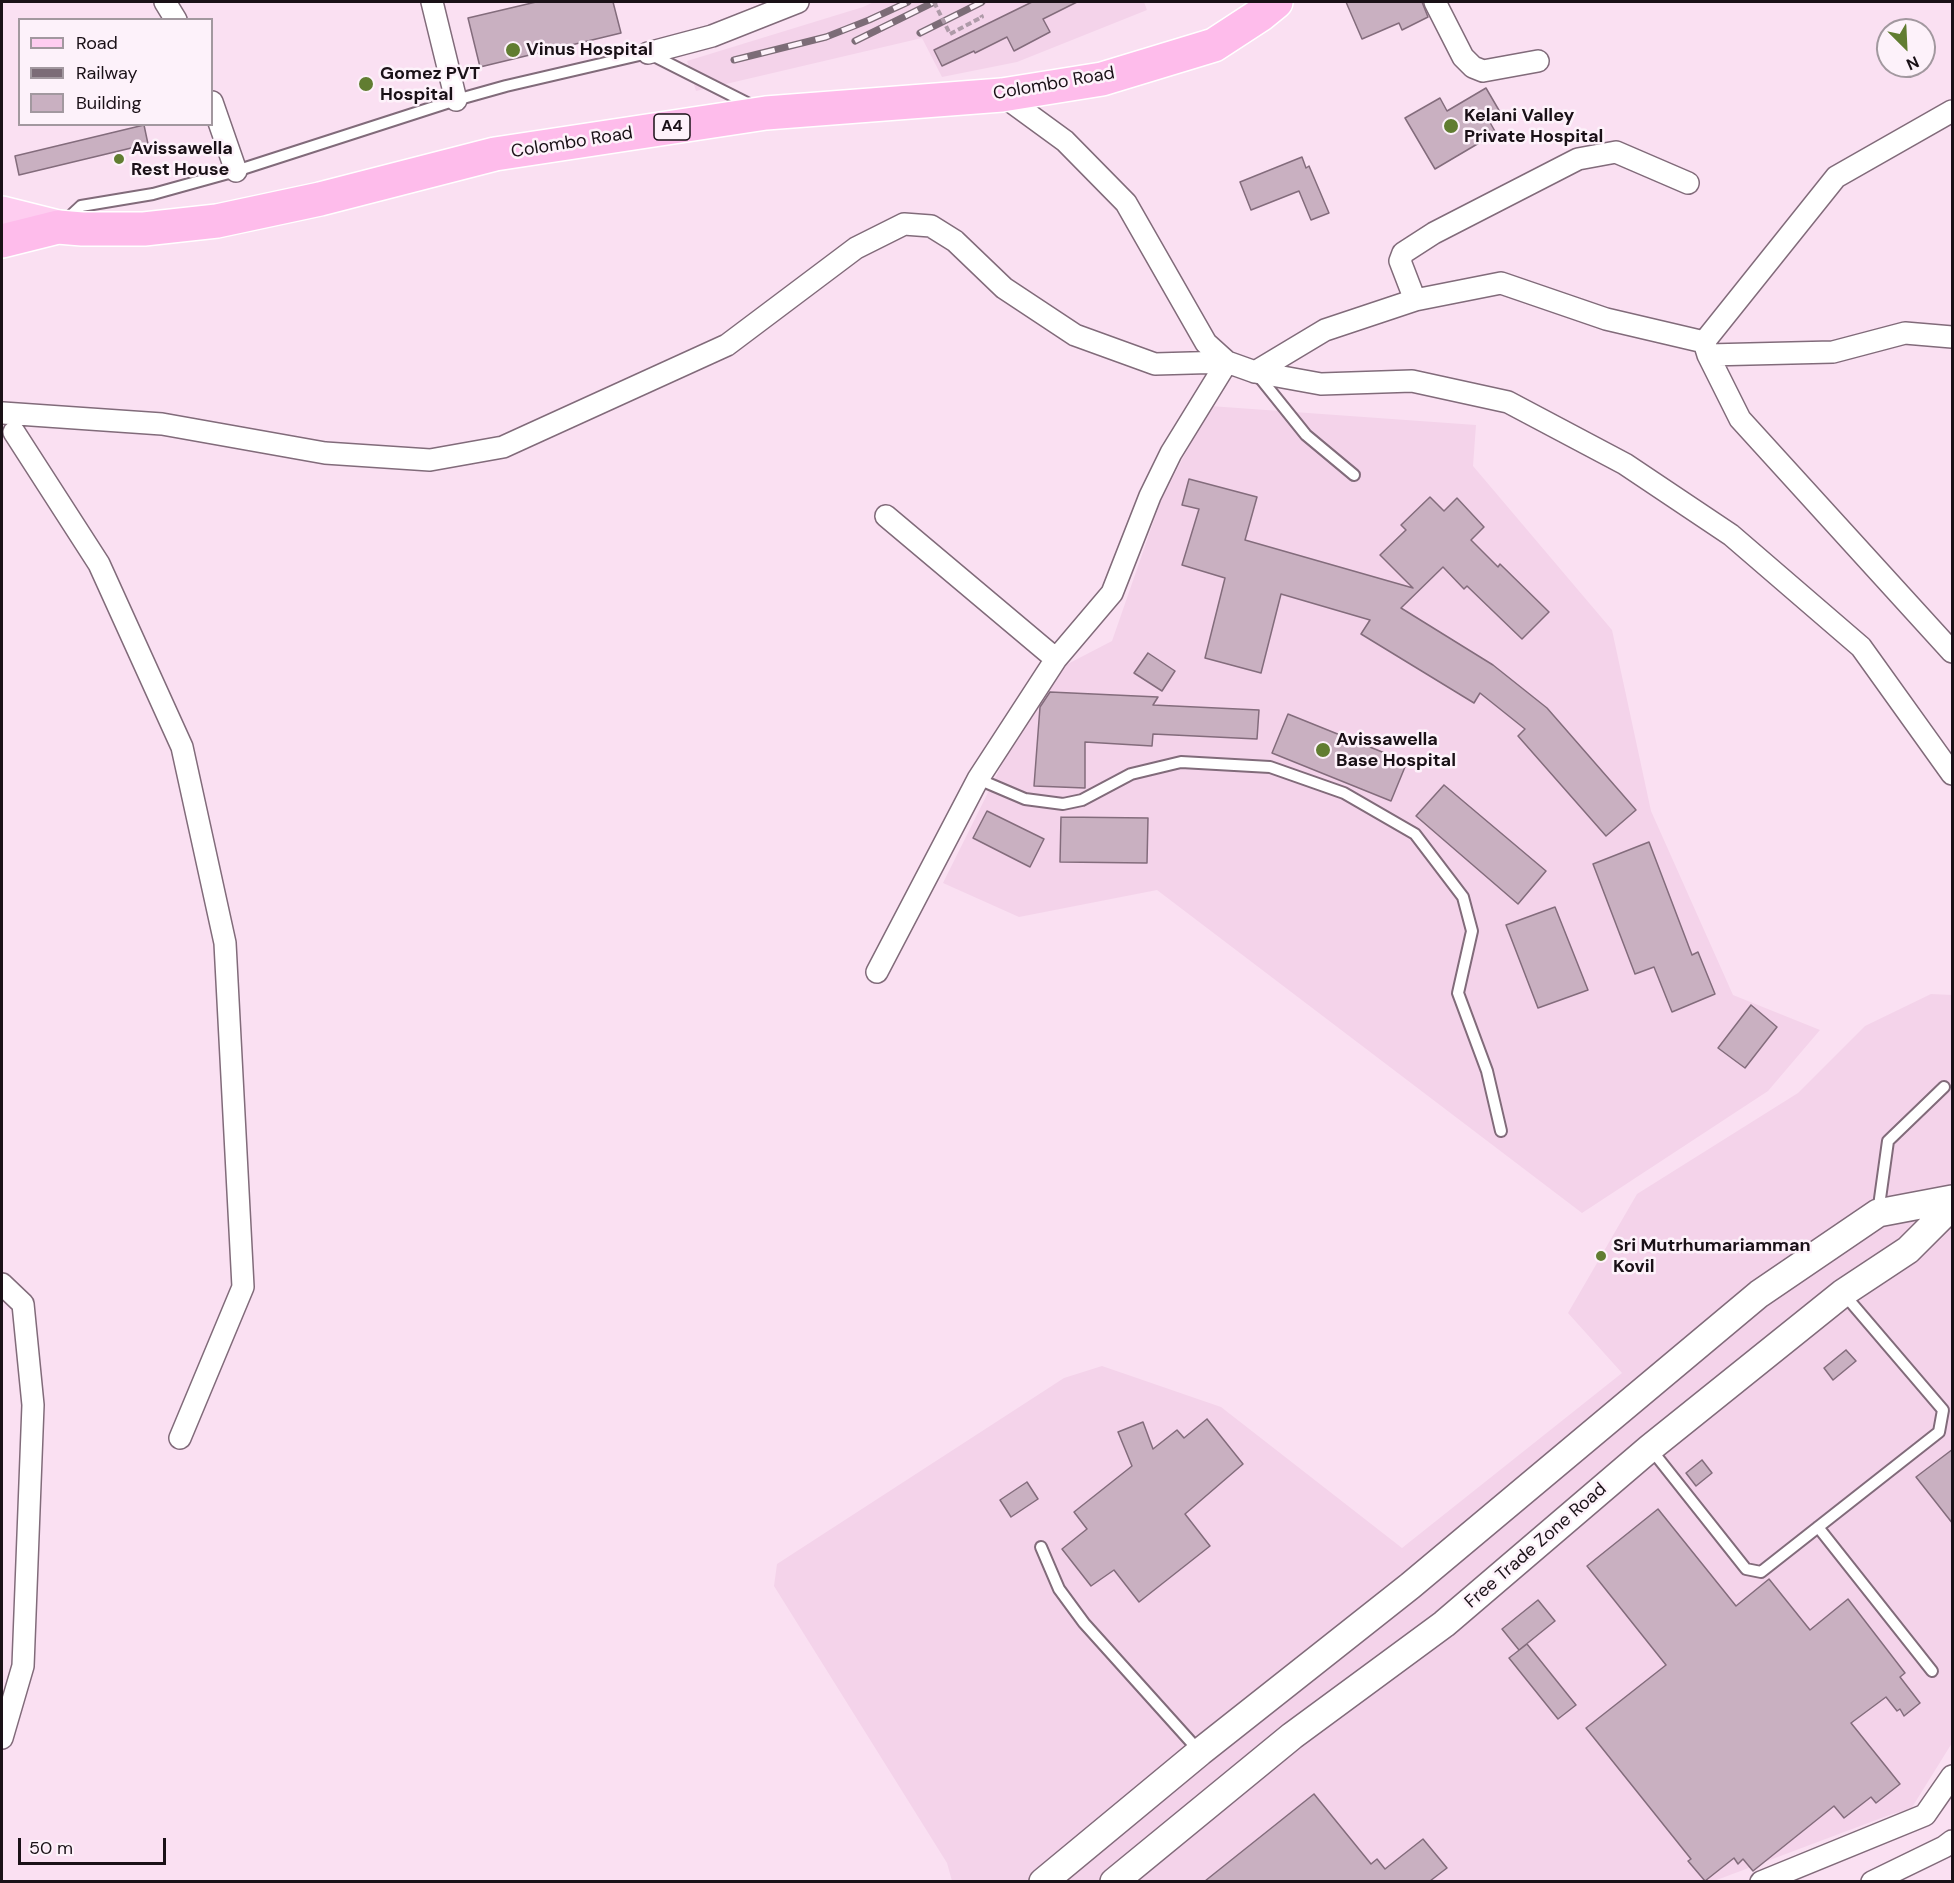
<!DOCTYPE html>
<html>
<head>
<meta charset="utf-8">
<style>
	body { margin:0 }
	#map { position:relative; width:1954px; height:1883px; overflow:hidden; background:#fae0f2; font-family:"DM Sans",sans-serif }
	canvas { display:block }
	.frame { position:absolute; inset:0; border:3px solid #1a1117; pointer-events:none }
	.legend { position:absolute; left:18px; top:18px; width:195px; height:108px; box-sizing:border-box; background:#fdf2fa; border:2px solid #a2989f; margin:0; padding:8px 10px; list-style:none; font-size:18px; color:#1a1117 }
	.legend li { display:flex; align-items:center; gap:12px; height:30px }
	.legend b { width:30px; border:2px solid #a2989f }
	.north { position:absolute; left:1876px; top:18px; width:60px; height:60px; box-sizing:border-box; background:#fdf2fa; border:2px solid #a2989f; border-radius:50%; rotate:156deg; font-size:16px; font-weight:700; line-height:24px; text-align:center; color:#1a1117 }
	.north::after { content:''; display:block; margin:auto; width:21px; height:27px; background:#617d31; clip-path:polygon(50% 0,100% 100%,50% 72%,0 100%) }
	.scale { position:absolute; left:18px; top:1838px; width:148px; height:27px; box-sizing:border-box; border:3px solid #1a1117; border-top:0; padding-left:8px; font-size:18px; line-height:21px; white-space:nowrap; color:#1a1117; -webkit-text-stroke:4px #fdf2fa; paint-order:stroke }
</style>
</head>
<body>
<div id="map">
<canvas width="1954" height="1883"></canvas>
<div class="frame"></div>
<ul class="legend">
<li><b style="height:8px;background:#fecdf0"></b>Road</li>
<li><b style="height:8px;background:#7c6c77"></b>Railway</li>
<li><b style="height:16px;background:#c9b0c1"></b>Building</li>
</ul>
<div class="north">N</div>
<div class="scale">50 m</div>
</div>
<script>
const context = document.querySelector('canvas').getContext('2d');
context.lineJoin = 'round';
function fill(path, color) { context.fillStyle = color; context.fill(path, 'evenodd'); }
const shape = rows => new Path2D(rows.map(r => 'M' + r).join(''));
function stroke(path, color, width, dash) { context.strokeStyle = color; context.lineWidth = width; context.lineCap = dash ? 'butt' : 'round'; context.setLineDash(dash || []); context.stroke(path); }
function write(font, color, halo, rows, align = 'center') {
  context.font = font + ' "DM Sans",sans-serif'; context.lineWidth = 5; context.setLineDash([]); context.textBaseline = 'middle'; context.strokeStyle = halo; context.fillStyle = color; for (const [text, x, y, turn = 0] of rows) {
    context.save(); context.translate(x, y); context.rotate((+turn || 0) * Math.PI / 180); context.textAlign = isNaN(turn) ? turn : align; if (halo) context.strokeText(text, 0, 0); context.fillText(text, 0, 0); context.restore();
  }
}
const built = shape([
	[874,2,1144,2,1147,10,1017,62,942,77,922,38,696,91,687,61,863,7],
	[1210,406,1476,425,1473,466,1612,630,1651,811,1733,995,1820,1030,1768,1091,1582,1213,1157,890,1019,917,943,883,1039,690,1058,669,1112,641,1161,500],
	[1931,994,1952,995,1952,1743,1911,1809,1892,1814,1714,1881,952,1881,947,1863,774,1586,777,1564,1064,1378,1102,1366,1221,1407,1402,1548,1622,1373,1568,1313,1637,1194,1798,1093,1865,1026]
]);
const building = shape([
	[536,2,613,2,621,33,480,67,468,18,536,2],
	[1032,2,1077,2,1043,19,1050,32,1014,51,1007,37,975,53,974,51,942,66,934,50,1032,2],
	[1346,2,1422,2,1428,17,1402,30,1399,23,1362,39,1346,2],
	[1486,88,1500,112,1488,119,1496,133,1435,169,1405,118,1440,98,1447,111,1486,88],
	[144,125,148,144,19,175,15,156,144,125],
	[1302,157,1306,168,1309,166,1329,213,1311,220,1299,191,1251,210,1240,182,1302,157],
	[1189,479,1257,497,1245,540,1413,588,1380,555,1406,530,1401,525,1430,497,1444,511,1457,498,1484,527,1471,540,1498,567,1500,564,1549,612,1522,639,1467,586,1464,589,1443,567,1401,608,1493,665,1547,708,1636,810,1606,836,1518,736,1525,729,1480,693,1474,703,1361,634,1370,620,1281,594,1261,673,1205,658,1225,578,1182,565,1199,509,1182,505,1189,479],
	[1148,653,1175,671,1162,691,1134,673,1148,653],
	[1050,692,1158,697,1153,705,1259,710,1257,739,1153,734,1152,746,1085,742,1085,788,1034,786,1040,707,1050,692],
	[1288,714,1407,762,1391,801,1272,753,1288,714],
	[1444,785,1546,871,1518,904,1416,816,1444,785],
	[987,811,1044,839,1030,867,973,838,987,811],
	[1061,817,1148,818,1147,863,1060,862,1061,817],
	[1649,842,1692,955,1698,952,1715,994,1672,1012,1654,967,1635,974,1593,864,1649,842],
	[1555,907,1588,990,1538,1008,1506,925,1555,907],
	[1751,1005,1777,1027,1745,1068,1718,1048,1751,1005],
	[1846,1350,1856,1361,1833,1380,1824,1368,1846,1350],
	[1207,1419,1243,1464,1185,1514,1210,1546,1139,1602,1114,1570,1091,1586,1062,1549,1087,1529,1074,1512,1132,1466,1118,1432,1143,1422,1153,1449,1177,1430,1184,1438,1207,1419],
	[1953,1449,1953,1524,1916,1477,1953,1449],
	[1702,1460,1712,1473,1696,1486,1686,1473,1702,1460],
	[1027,1482,1038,1499,1011,1517,1000,1500,1027,1482],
	[1658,1509,1736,1606,1769,1579,1810,1630,1848,1599,1905,1673,1900,1677,1920,1703,1904,1716,1900,1709,1897,1711,1886,1697,1851,1723,1900,1784,1876,1803,1871,1797,1844,1818,1834,1806,1753,1871,1743,1859,1738,1864,1734,1858,1705,1881,1688,1861,1691,1859,1586,1728,1666,1665,1587,1566,1658,1509],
	[1538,1600,1555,1621,1519,1650,1502,1629,1538,1600],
	[1527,1644,1576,1705,1558,1719,1509,1658,1527,1644],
	[1314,1794,1371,1864,1377,1859,1385,1869,1423,1839,1447,1868,1430,1881,1205,1881,1314,1794]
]);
const path = shape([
	[950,34,982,17,981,15]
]);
const service = shape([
	[66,220,81,206,153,194,236,171,456,100,506,86,648,53,753,106],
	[1257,374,1306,435,1354,475],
	[978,779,1025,799,1063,804,1082,800,1131,774,1181,762,1270,767,1344,793,1415,834,1463,897,1472,931,1458,993,1487,1071,1501,1131],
	[1878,1213,1888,1141,1944,1087],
	[1650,1448,1746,1569,1761,1572,1939,1432,1943,1410,1843,1293],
	[1818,1527,1932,1671],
	[1041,1547,1059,1589,1084,1623,1200,1752]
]);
const minor = shape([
	[165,2,176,20],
	[432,2,456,100],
	[1435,2,1463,57,1473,67,1483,71,1538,61],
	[648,53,712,36,798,2],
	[1002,95,1065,141,1126,203,1206,343,1227,362,1255,372,1321,384,1412,381,1508,402,1625,464,1731,535,1861,647,1952,774],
	[212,102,236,171],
	[1415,300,1400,261,1403,253,1434,233,1578,159,1616,152,1688,183],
	[1704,342,1708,355,1740,419,1952,652],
	[1708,355,1833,352,1905,333,1952,337],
	[1255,372,1325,330,1415,300,1501,283,1606,319,1704,342,1836,177,1952,111],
	[3,413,162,424,325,453,430,460,503,447,727,345,856,248,904,224,931,226,955,241,1004,288,1075,335,1155,364,1227,362],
	[14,432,99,564,182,747,225,943,243,1287,180,1438],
	[886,516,1056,659],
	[877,972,978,779,1056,659,1112,593,1150,496,1171,453,1227,362],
	[2,1284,23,1304,33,1405,23,1666,2,1738],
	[1761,1882,1925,1815,1952,1776],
	[1872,1882,1944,1847,1952,1841]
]);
const tertiary = shape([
	[1043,1882,1200,1752,1410,1586,1759,1294,1878,1213,1952,1199],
	[1114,1882,1292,1736,1444,1624,1650,1448,1843,1293,1908,1250,1952,1206]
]);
const primary = shape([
	[2,213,58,227]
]);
const trunk = shape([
	[2,241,58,227,82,229,144,229,217,221,320,199,495,154,766,113,1002,95,1102,79,1214,45,1260,15,1276,2]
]);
const rail = shape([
	[920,33,982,2],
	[855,41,934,2],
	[734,60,826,37,869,20,908,2]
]);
const pathBridge = shape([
	[934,2,950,34]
]);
const markers = [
	[513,50,8,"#617d31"],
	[366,84,8,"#617d31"],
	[1451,126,8,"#617d31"],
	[119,159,6,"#617d31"],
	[1323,750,8,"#617d31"],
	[1601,1256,6,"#617d31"]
];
const shields = [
	[672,127,36]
];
const shieldNames = [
	["A4",672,127]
];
const poiNames = [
	["Vinus Hospital",526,50],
	["Gomez PVT",380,74],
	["Hospital",380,95],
	["Kelani Valley",1464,116],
	["Private Hospital",1464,137],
	["Avissawella",131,149],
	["Rest House",131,170],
	["Avissawella",1336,740],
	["Base Hospital",1336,761],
	["Sri Mutrhumariamman",1613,1246],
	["Kovil",1613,1267]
];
const streetNames = [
	["Colombo Road",1054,84,-10],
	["Colombo Road",572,143,-9],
	["Free Trade Zone Road",1536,1546,-41]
];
fill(built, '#f4d3ea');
fill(building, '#c9b0c1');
stroke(building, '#836c7c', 1.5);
stroke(service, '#816b7a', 14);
stroke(minor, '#816b7a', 24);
stroke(tertiary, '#816b7a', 30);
stroke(primary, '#fff', 36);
stroke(trunk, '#fff', 36);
stroke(path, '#ae9aa8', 4, [6, 3]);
stroke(service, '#fff', 10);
stroke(minor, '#fff', 21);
stroke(tertiary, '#fff', 27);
stroke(primary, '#fecdf0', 33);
stroke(trunk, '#febceb', 33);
stroke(rail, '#7c6c77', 7);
stroke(rail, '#fdf2fa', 4.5, [14]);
stroke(pathBridge, '#ae9aa8', 4, [6, 3]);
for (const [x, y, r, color] of markers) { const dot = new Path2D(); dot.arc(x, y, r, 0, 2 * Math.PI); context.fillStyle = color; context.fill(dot); stroke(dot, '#fdf2fa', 2); }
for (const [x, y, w] of shields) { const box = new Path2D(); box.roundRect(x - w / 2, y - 13, w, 26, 4.5); context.fillStyle = '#fdf2fa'; context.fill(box); stroke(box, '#1a1117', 1.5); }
write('bold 16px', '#1a1117', null, shieldNames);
write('bold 18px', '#1a1117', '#fdf2fa', poiNames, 'left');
write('18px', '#1a1117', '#fdf2fa', streetNames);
</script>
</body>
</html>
